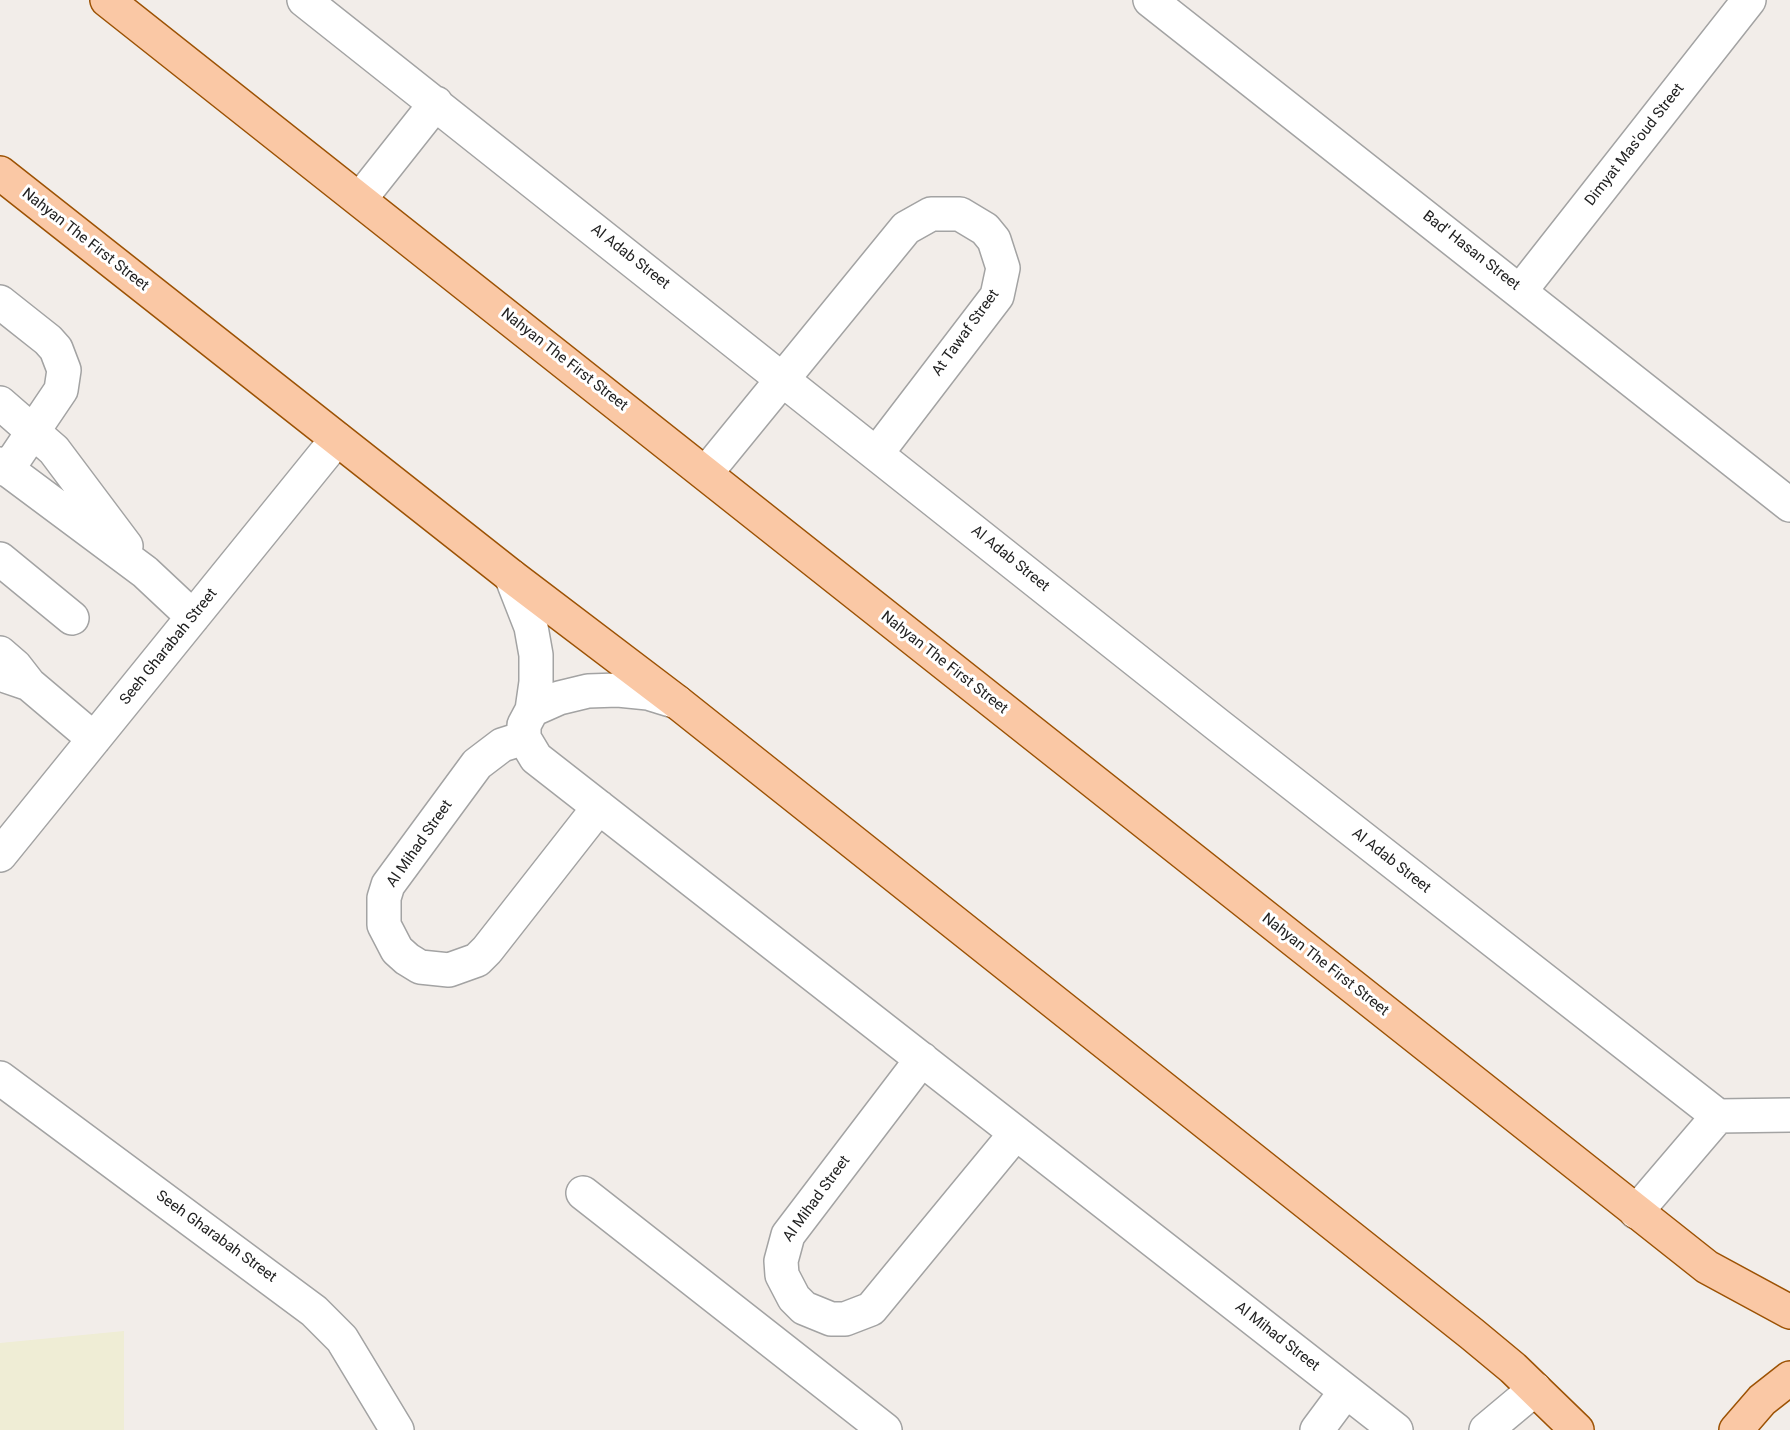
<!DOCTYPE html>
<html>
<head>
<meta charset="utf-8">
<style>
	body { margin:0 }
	canvas { display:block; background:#f2ede9 }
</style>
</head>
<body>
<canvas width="1790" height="1430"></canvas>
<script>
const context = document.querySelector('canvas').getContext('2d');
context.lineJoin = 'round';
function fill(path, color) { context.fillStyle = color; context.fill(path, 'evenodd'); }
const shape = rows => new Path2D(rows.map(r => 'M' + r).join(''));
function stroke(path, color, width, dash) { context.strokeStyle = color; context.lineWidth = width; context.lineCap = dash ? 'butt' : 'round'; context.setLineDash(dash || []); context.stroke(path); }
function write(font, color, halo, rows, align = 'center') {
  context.font = font + ' Roboto,sans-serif'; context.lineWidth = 6; context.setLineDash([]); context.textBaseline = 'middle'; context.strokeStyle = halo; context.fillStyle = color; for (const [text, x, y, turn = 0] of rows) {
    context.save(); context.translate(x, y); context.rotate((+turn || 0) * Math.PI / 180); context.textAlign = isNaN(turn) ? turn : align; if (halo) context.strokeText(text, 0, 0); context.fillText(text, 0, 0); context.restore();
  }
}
const farmland = shape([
	[124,1331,124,1430,0,1430,0,1343]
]);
const minor = shape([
	[304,0,1219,726,1718,1116],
	[1150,0,1790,505],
	[360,199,436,103],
	[1521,290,1749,0],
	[0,302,48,340,56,349,64,370,61,390,7,470],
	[0,403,54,450,126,546],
	[0,464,145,572,193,617],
	[706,473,906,228,931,214,960,214,985,229,994,240,1003,268,997,296,877,453],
	[0,559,72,618],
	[511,576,531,627,536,655,536,682,532,710,524,725,524,738,536,758,1396,1430],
	[0,653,15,666,29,684,0,674],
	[29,684,94,739],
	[532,710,559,698,588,691,618,690,648,693,677,702],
	[524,738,502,745,477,764,388,885,384,898,384,925,397,950,407,959,420,967,449,970,477,960,487,950,599,807],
	[0,855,337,439],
	[922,1059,788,1235,781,1261,782,1275,794,1298,804,1308,831,1319,845,1319,871,1309,1016,1133],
	[0,1078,314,1311,342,1339,397,1430],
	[583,1193,885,1430],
	[1636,1212,1718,1116,1790,1115],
	[1317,1430,1346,1391],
	[1486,1430,1535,1389]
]);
const major = shape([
	[107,0,1707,1267,1790,1312],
	[0,173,511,576,677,702,1472,1334,1513,1368,1577,1430],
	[1736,1430,1762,1400,1790,1378]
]);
const streetNames = [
	["Dimyat Mas'oud Street",1635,145,-52],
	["Nahyan The First Street",85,240,38],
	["Bad' Hasan Street",1471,251,38],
	["Al Adab Street",630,257,38],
	["At Tawaf Street",966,333,-54],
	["Nahyan The First Street",564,360,38],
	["Al Adab Street",1010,559,39],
	["Seeh Gharabah Street",169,647,-51],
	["Nahyan The First Street",944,663,38],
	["Al Mihad Street",420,844,-55],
	["Al Adab Street",1391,861,38],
	["Nahyan The First Street",1325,965,38],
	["Al Mihad Street",817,1199,-54],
	["Seeh Gharabah Street",216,1237,36],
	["Al Mihad Street",1277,1337,38]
];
fill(farmland, '#efedd5');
stroke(minor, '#a3a3a3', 36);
stroke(major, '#9c5204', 36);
stroke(minor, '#fff', 33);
stroke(major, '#fac8a5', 33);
write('15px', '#222', '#fff', streetNames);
</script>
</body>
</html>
